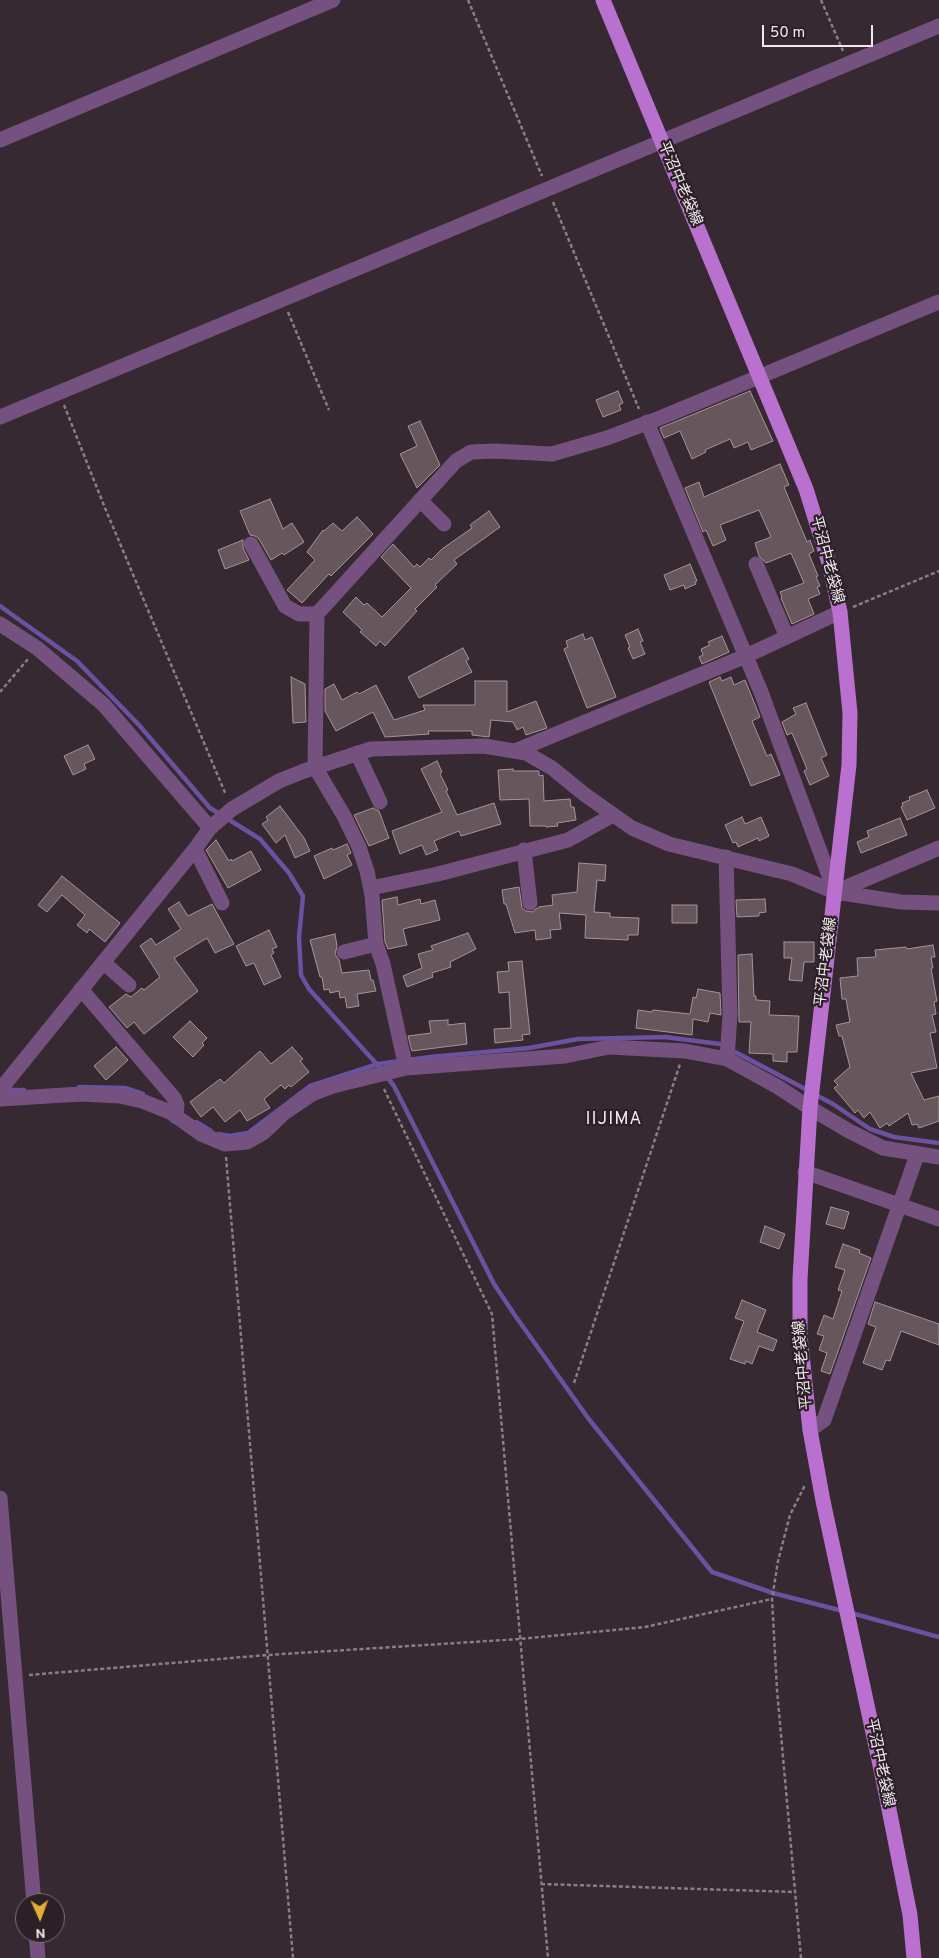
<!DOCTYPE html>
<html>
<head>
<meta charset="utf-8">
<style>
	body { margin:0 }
	#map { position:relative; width:939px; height:1958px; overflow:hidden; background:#362931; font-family:Overpass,sans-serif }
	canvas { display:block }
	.north { position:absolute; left:15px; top:1893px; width:50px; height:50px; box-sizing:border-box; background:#2c2027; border:1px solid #7b7077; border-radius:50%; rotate:178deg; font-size:14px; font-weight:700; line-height:20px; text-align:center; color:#f1e9ee }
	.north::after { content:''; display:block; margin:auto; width:18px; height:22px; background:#e0b034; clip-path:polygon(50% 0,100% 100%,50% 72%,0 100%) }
	.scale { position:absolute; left:762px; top:25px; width:111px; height:22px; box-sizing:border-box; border:2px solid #f1e9ee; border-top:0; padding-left:6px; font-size:15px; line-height:18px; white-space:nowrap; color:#f1e9ee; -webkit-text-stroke:4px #2c2027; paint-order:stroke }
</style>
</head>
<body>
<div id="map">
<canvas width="939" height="1958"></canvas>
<div class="north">N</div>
<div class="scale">50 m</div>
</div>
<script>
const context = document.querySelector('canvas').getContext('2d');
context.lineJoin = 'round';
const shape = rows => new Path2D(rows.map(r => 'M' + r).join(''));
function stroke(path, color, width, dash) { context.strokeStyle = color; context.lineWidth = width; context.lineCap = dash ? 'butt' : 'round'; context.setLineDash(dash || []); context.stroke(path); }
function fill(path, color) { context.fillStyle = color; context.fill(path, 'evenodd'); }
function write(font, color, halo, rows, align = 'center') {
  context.font = font + ' Overpass,"Noto Sans JP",sans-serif'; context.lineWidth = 4.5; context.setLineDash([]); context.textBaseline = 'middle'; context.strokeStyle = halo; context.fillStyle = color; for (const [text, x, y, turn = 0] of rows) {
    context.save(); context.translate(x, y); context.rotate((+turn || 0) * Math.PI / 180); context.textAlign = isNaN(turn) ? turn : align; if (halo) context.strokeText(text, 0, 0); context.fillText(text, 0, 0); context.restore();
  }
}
const stream = shape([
	[0,606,77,661,139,725,210,808,260,839,289,873,303,896,299,937,301,975,309,989,382,1070],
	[387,1077,394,1086,494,1284,514,1314,588,1418,712,1572,773,1593,843,1611],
	[79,1087,125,1088,143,1094],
	[10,1090,24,1090],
	[816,1095,833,1104,870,1129,894,1137,939,1143],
	[196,1122,211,1131],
	[218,1134,230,1136,248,1133,310,1086,378,1064,430,1057,529,1048,578,1039,665,1037,720,1044,809,1091],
	[851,1613,939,1637]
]);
const building = shape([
	[618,391,623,403,619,405,621,410,603,417,596,400,618,391],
	[750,391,773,441,751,450,748,442,734,448,730,439,705,450,706,452,692,459,680,431,664,438,660,428,750,391],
	[420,421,440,465,417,488,400,454,417,446,408,426,420,421],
	[780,464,789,485,784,487,807,542,810,540,814,551,809,554,818,576,816,577,820,586,817,587,820,594,808,599,814,614,792,624,781,598,782,597,780,592,804,583,791,553,766,563,759,556,755,543,771,537,759,510,720,525,726,540,713,546,706,530,703,532,685,488,699,482,704,497,780,464],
	[270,499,283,529,292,523,304,542,284,555,282,553,271,560,259,539,255,536,250,535,240,511,270,499],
	[489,511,500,527,454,560,457,564,435,585,437,587,415,609,417,611,385,646,380,641,376,646,360,632,362,630,343,612,356,597,364,605,367,603,382,617,411,588,381,557,393,544,414,567,417,564,420,567,429,558,431,560,442,549,472,528,470,525,489,511],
	[357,517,373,534,331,576,329,574,302,603,287,590,315,560,307,552,323,530,324,531,333,523,342,531,357,517],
	[243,540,243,548,249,560,225,569,218,550,243,540],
	[690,564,697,581,695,582,696,584,685,589,684,585,670,590,664,575,690,564],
	[638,629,643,641,640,642,645,654,633,659,628,648,630,647,625,635,638,629],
	[583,634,585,640,592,637,616,697,587,708,564,649,568,647,566,641,583,634],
	[722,636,729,652,702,664,699,657,703,655,701,649,710,645,708,642,722,636],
	[463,648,469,659,466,661,472,672,419,698,408,677,463,648],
	[291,677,305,684,306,722,293,723,291,677],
	[720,677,722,681,731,677,734,685,745,680,760,717,752,721,767,756,771,754,780,775,751,786,709,682,720,677],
	[475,681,507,681,507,712,536,701,547,728,526,735,523,727,517,730,513,722,491,720,489,737,472,735,472,731,428,731,429,734,385,737,373,712,336,731,325,711,325,689,334,684,342,700,357,692,359,694,376,685,394,720,425,710,423,705,475,705,475,681],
	[806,703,827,755,821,758,829,776,810,785,804,771,807,769,792,733,787,735,782,722,796,714,793,708,806,703],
	[88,745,95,759,84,764,86,769,73,775,64,756,88,745],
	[437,761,442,772,440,774,448,790,446,791,457,815,494,803,501,824,461,836,459,831,434,841,438,850,426,855,422,845,400,854,392,831,442,812,421,769,437,761],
	[513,769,513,771,539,771,539,776,543,775,544,801,570,799,571,807,574,807,576,820,557,823,558,826,546,827,546,826,530,826,529,799,500,800,498,770,513,769],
	[927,790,935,808,907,820,901,807,903,806,902,803,910,800,909,797,927,790],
	[280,806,304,838,310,851,295,858,285,835,276,843,262,824,268,820,266,817,280,806],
	[373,808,379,811,389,838,369,846,354,815,373,808],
	[742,817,745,824,761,817,769,836,759,841,758,838,738,847,736,842,733,843,725,825,742,817],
	[900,818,907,835,861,853,857,842,869,837,867,831,900,818],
	[216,840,229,861,231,859,232,861,251,851,261,870,228,888,206,850,216,840],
	[347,844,351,853,347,855,352,865,324,879,314,856,332,848,333,850,347,844],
	[579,863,606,865,605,881,597,880,594,912,610,913,610,917,639,918,638,935,628,935,628,940,585,938,586,915,559,913,561,929,550,930,551,938,536,940,535,930,515,933,506,904,504,904,502,890,519,887,522,908,526,911,532,912,539,907,553,905,552,895,577,892,579,863],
	[62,876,120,923,105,942,89,929,87,933,77,925,85,915,62,895,47,912,38,905,62,876],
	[397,897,398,905,420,899,421,904,435,900,440,920,403,929,407,945,388,949,385,942,382,900,397,897],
	[765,899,766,912,759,913,759,916,737,917,736,900,765,899],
	[179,902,188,916,212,904,234,944,215,953,207,938,174,958,198,991,144,1034,134,1022,127,1028,109,1007,126,994,131,997,142,988,144,990,160,977,140,946,151,938,156,945,181,929,168,909,179,902],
	[672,905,697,905,697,923,672,923,672,905],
	[269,930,277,947,272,949,274,953,271,955,281,977,264,985,254,963,246,966,236,946,269,930],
	[468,933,476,949,450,962,451,967,432,973,433,977,407,987,403,976,422,968,418,954,433,950,431,946,468,933],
	[335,934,337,946,335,954,339,960,342,973,369,970,371,980,373,980,376,991,357,994,359,1006,347,1008,345,997,340,998,339,991,330,993,329,989,324,990,322,977,320,977,310,940,335,934],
	[784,942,814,942,814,962,804,962,802,981,789,980,792,958,784,958,784,942],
	[933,945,935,957,931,957,933,968,931,968,937,1001,934,1002,936,1014,932,1015,936,1032,930,1033,937,1068,911,1073,924,1100,939,1096,939,1121,919,1128,917,1124,912,1125,908,1113,889,1126,887,1123,880,1128,870,1112,864,1118,858,1110,855,1113,834,1088,838,1085,834,1081,850,1067,842,1036,839,1036,836,1025,850,1022,846,999,842,999,840,978,858,976,857,958,876,957,875,950,906,947,907,949,933,945],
	[752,954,754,996,756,996,756,1000,770,1001,769,1015,799,1016,797,1052,787,1052,787,1062,773,1061,773,1054,749,1053,751,1022,739,1022,738,955,752,954],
	[522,961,530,1034,522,1035,523,1040,495,1043,494,1029,511,1028,509,992,499,993,497,972,509,971,508,962,522,961],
	[698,989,720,993,721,1015,710,1013,708,1022,693,1019,692,1035,636,1028,638,1010,652,1012,653,1010,690,1014,693,997,696,998,698,989],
	[448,1020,448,1025,465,1023,467,1044,412,1051,408,1036,431,1033,429,1021,448,1020],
	[190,1021,207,1038,202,1043,204,1045,193,1057,173,1037,190,1021],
	[116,1047,128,1060,106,1080,94,1066,116,1047],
	[292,1047,303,1059,300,1061,309,1072,291,1087,289,1085,285,1089,281,1085,264,1099,270,1108,247,1121,240,1110,225,1122,213,1107,201,1117,190,1102,220,1079,224,1083,260,1051,271,1064,292,1047],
	[831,1207,849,1212,844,1229,826,1224,831,1207],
	[765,1226,785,1234,779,1249,760,1242,765,1226],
	[843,1244,860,1250,859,1253,871,1258,830,1374,821,1371,827,1353,819,1350,824,1336,817,1334,824,1315,833,1319,842,1291,838,1290,845,1270,835,1267,843,1244],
	[742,1300,766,1310,757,1332,777,1340,773,1351,759,1346,752,1364,746,1361,745,1364,730,1359,744,1321,735,1318,742,1300],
	[875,1302,939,1324,939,1345,901,1331,890,1361,886,1360,882,1370,863,1363,876,1327,868,1324,875,1302]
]);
const path = shape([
	[468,0,542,176],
	[821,0,843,51],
	[553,202,639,409],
	[288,312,329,410],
	[64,405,105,508,226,795],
	[853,607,939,571],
	[0,692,28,659],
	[384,1089,492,1314,548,1958],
	[226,1157,293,1958],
	[574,1383,680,1064],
	[29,1675,267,1655,520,1639,645,1627,772,1599],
	[541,1884,795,1892],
	[801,1958,777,1690,772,1599,778,1561,790,1515,805,1485]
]);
const minor = shape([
	[0,140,333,0],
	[0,417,939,26],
	[647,422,761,692,835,892],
	[420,500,444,524],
	[251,544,285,606,299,614,317,614],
	[756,564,787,637],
	[0,624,37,648,104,705,210,828],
	[515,751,746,656,840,612],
	[357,753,380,802],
	[195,849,222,903],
	[524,850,530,903],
	[726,857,730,1015,727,1059],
	[371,888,438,874,568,840,613,815],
	[835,892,939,848],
	[344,952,376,944],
	[103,962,129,985],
	[81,989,174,1098,177,1105,176,1117],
	[406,1068,383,964,376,944,372,895,367,871,359,847,344,816,315,767,317,614,456,461,471,452,494,451,552,454,607,438,660,418,939,302],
	[0,1090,195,849,210,828,232,809,279,781,304,771,371,749,484,746,526,753,552,768,584,794,632,828,669,844,792,874,835,892,901,902,939,903],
	[0,1099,81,1094,120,1096,142,1101,170,1112,201,1134,225,1144,247,1142,263,1133,284,1113,312,1094,333,1086,406,1068,565,1056,609,1047,685,1051,727,1059,778,1087,810,1108,849,1131,883,1148,939,1157],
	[805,1172,939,1219],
	[810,1430,824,1420,917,1155],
	[0,1498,34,1903],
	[36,1933,38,1958]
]);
const major = shape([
	[603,0,806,489,829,563,840,612,850,713,849,765,810,1108,800,1279,800,1336,810,1430,823,1501,883,1779,910,1915,914,1958]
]);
const streetNames = [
	["平沼中老袋線",679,184,67],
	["平沼中老袋線",826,560,75],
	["平沼中老袋線",827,962,-83],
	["平沼中老袋線",804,1365,-95],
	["平沼中老袋線",879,1763,78]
];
const quarterNames = [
	["IIJIMA",614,1120]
];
stroke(stream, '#6b519f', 4.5);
fill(building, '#67565b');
stroke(building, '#a69498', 1);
stroke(path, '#897e85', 2.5, [4, 2.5]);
stroke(minor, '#74517e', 15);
stroke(major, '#b970ce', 15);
write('15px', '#f1e9ee', '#2c2027', streetNames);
context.letterSpacing = '1px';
write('18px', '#f1e9ee', '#2c2027', quarterNames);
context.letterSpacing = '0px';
</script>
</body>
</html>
